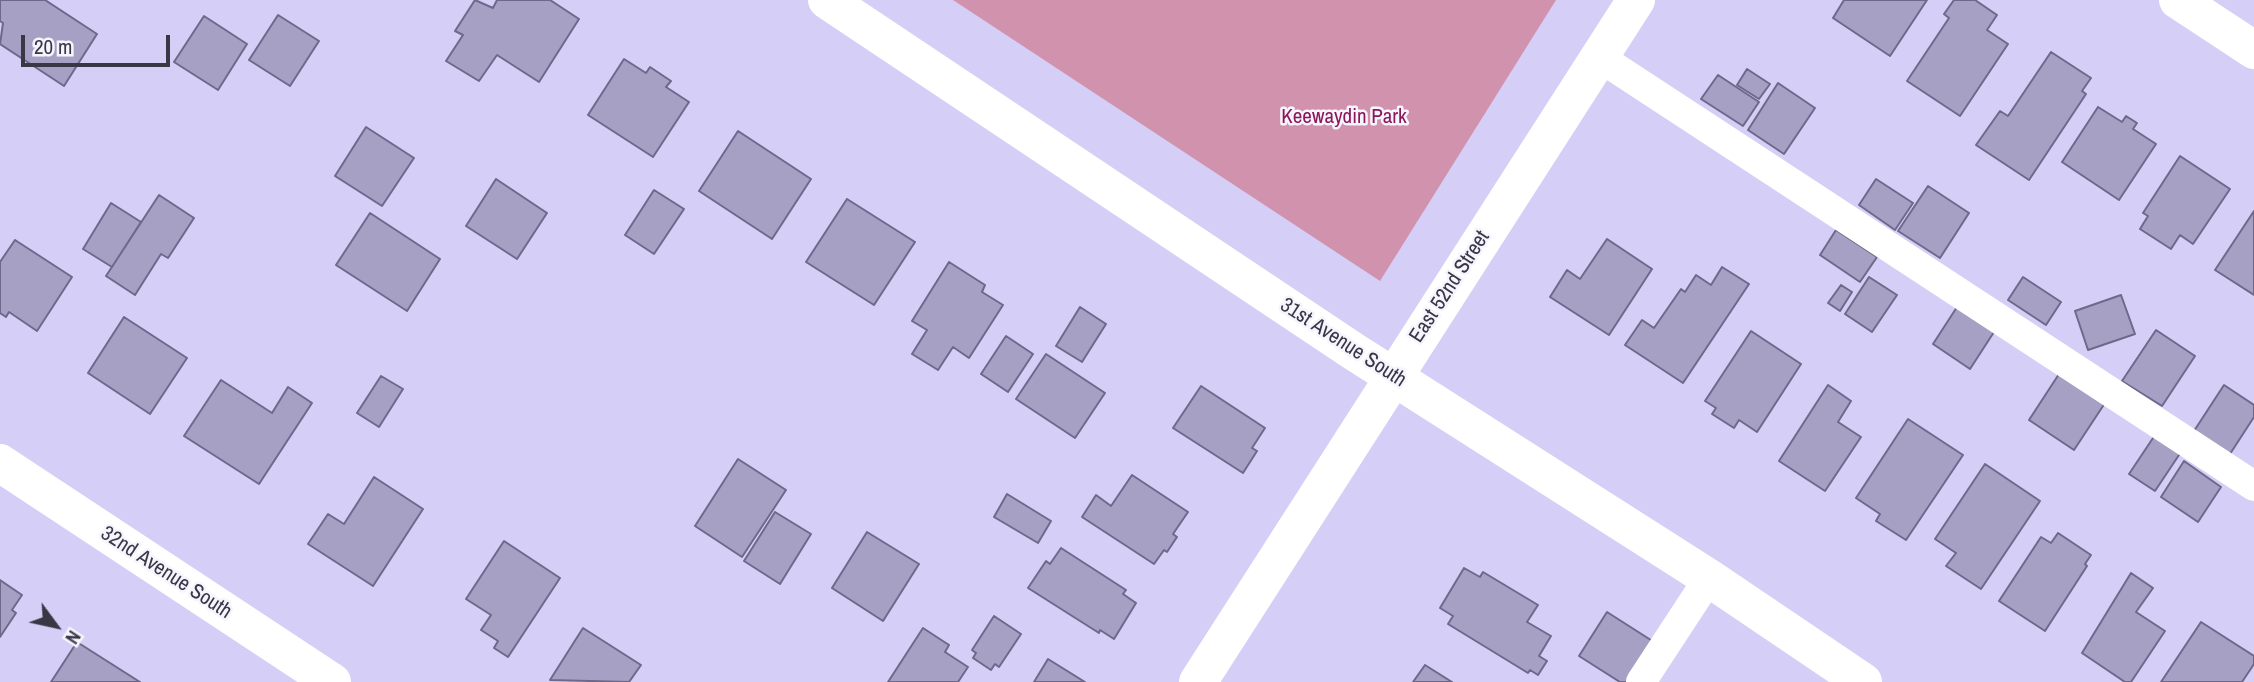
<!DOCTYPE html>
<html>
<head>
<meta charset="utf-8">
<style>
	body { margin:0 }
	#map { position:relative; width:2254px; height:682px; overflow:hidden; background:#d5cff7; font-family:"Archivo Narrow",sans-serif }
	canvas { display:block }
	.north { position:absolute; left:21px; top:591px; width:70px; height:70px; -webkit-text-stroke:5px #f6f5fd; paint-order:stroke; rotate:123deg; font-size:19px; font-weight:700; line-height:28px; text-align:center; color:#393746 }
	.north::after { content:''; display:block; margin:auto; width:24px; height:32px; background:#393746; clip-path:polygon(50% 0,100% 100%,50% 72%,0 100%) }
	.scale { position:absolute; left:21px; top:35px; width:149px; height:32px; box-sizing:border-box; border:4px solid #393746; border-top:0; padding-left:9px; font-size:21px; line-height:24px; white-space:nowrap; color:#393746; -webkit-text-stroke:5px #f6f5fd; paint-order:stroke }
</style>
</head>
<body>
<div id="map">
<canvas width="2254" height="682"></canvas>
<div class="north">N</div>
<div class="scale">20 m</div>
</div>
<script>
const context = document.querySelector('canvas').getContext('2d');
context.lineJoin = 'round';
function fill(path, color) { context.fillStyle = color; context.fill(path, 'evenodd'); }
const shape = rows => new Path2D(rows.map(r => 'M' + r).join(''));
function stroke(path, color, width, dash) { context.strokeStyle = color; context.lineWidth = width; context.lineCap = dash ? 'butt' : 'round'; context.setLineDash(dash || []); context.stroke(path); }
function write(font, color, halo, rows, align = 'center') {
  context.font = font + ' "Archivo Narrow",sans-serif'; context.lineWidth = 5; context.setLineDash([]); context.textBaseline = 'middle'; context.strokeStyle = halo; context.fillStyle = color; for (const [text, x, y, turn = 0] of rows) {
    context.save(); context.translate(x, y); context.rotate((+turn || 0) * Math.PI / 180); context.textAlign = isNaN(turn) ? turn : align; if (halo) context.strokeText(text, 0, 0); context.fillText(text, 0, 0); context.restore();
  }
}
const green = shape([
	[953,0,1556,0,1380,281]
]);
const building = shape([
	[0,0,45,0,97,34,64,86,0,44,3,23,0,21,0,0],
	[475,0,493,8,497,0,550,0,579,19,539,82,497,55,479,81,446,61,463,35,455,31,475,0],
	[1844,0,1927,0,1890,56,1833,18,1844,0],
	[1954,0,1975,0,1997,15,1987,30,2008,44,1960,116,1907,81,1949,18,1944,14,1954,0],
	[278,15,319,41,290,86,249,60,278,15],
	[204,16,247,44,218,90,174,62,204,16],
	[2051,52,2091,78,2082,91,2086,94,2029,180,1976,145,2000,111,2008,116,2051,52],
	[624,59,646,73,650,67,671,81,666,87,689,102,653,157,588,115,624,59],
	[1747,69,1770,84,1759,99,1737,85,1747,69],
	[1718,75,1759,102,1743,126,1701,99,1718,75],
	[1778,83,1815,108,1784,154,1748,130,1778,83],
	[2098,107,2122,122,2126,116,2137,123,2133,129,2156,144,2119,200,2062,162,2098,107],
	[366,127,414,158,382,206,335,176,366,127],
	[738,131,811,179,772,239,699,191,738,131],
	[2180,156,2230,189,2193,244,2180,235,2171,249,2140,229,2148,216,2143,213,2180,156],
	[496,179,547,213,517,259,466,226,496,179],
	[1876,179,1913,203,1895,230,1859,205,1876,179],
	[1928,186,1969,213,1940,258,1898,231,1928,186],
	[654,190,684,209,654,254,625,235,654,190],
	[159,195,194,218,168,258,161,254,135,295,106,276,159,195],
	[847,199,915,242,874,305,806,262,847,199],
	[111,203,141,222,112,267,83,249,111,203],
	[2254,211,2254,295,2215,270,2254,211],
	[370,213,440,259,407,311,336,265,370,213],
	[1836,230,1877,257,1860,282,1820,255,1836,230],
	[1607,239,1652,269,1609,335,1550,297,1567,270,1580,279,1607,239],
	[15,240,72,277,37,331,9,312,6,317,0,313,0,262,15,240],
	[949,262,985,285,982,292,1003,305,969,358,953,347,938,370,912,354,927,330,912,321,949,262],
	[1722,267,1749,284,1683,383,1625,345,1642,320,1654,328,1681,289,1685,292,1696,275,1711,285,1722,267],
	[1869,277,1897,295,1872,332,1845,314,1869,277],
	[2023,277,2061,302,2046,325,2008,300,2023,277],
	[1841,285,1852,292,1840,311,1828,303,1841,285],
	[2121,295,2135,334,2088,350,2075,311,2121,295],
	[1080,307,1106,324,1082,362,1056,346,1080,307],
	[1957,307,1994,332,1970,369,1933,344,1957,307],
	[124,317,187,358,150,414,88,373,124,317],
	[2156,330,2195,356,2162,406,2122,381,2156,330],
	[1751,331,1801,364,1757,432,1739,420,1734,428,1712,414,1716,408,1705,401,1751,331],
	[1006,336,1033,354,1008,392,981,374,1006,336],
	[1046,354,1105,393,1075,438,1016,399,1046,354],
	[2059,374,2105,403,2074,450,2029,420,2059,374],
	[381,376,403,389,379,427,357,413,381,376],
	[221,380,272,413,288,387,312,403,259,484,184,436,221,380],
	[1828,385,1851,401,1838,422,1861,437,1825,491,1779,461,1828,385],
	[2224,385,2254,405,2254,417,2230,454,2194,431,2224,385],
	[1201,386,1265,428,1252,448,1257,451,1243,473,1173,428,1201,386],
	[1908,419,1963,455,1906,540,1876,521,1880,514,1856,498,1908,419],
	[2155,435,2181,452,2155,491,2129,474,2155,435],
	[738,459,786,490,742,557,695,526,738,459],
	[2184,461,2221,487,2198,522,2161,497,2184,461],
	[1985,464,2040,501,1981,589,1946,566,1956,553,1935,539,1985,464],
	[1132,475,1188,512,1173,534,1177,537,1167,552,1164,550,1154,564,1082,517,1096,495,1111,506,1132,475],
	[374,477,423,509,373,586,308,544,328,514,344,524,374,477],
	[1007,494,1051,521,1038,543,994,517,1007,494],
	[775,512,811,534,780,584,744,561,775,512],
	[867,532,919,564,883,621,832,588,867,532],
	[2058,533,2091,555,2085,564,2087,566,2045,631,1999,601,2041,537,2051,543,2058,533],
	[504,541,560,578,508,657,494,648,498,641,481,630,491,615,466,599,504,541],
	[1061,548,1126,590,1123,594,1136,603,1114,639,1100,630,1099,633,1028,588,1046,561,1050,564,1061,548],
	[1464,568,1480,577,1483,572,1538,605,1527,622,1551,636,1539,656,1547,661,1538,675,1530,670,1528,673,1448,624,1453,616,1440,608,1464,568],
	[2131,573,2153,588,2136,612,2165,631,2131,682,2125,682,2082,653,2131,573],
	[0,580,22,595,12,610,16,613,0,637,0,580],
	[1607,612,1654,642,1627,682,1620,682,1579,656,1607,612],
	[994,616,1021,634,999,667,995,664,991,670,973,658,976,653,972,650,994,616],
	[2201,622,2254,656,2254,664,2242,682,2161,682,2201,622],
	[583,628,641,665,629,682,550,680,583,628],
	[923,628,949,645,945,652,968,667,958,682,888,682,923,628],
	[77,642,140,682,51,682,77,642],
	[1048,659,1085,682,1034,682,1048,659],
	[1425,665,1452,682,1413,682,1425,665]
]);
const service = shape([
	[1599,57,2254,486],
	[1641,682,1709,578]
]);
const minor = shape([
	[827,0,1353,351,1709,578,1863,682],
	[2178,0,2254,50],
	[0,463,332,682],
	[1198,682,1636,0]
]);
const parkNames = [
	["Keewaydin Park",1344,117]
];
const streetNames = [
	["East 52nd Street",1450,287,-57],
	["31st Avenue South",1343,343,33],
	["32nd Avenue South",166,573,33]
];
fill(green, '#d092ac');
fill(building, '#a6a0c5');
stroke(building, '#6e698b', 2);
stroke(service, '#fff', 30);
stroke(minor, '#fff', 38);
write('21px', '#8d1559', '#f6f5fd', parkNames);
write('21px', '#393746', '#f6f5fd', streetNames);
</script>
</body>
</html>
